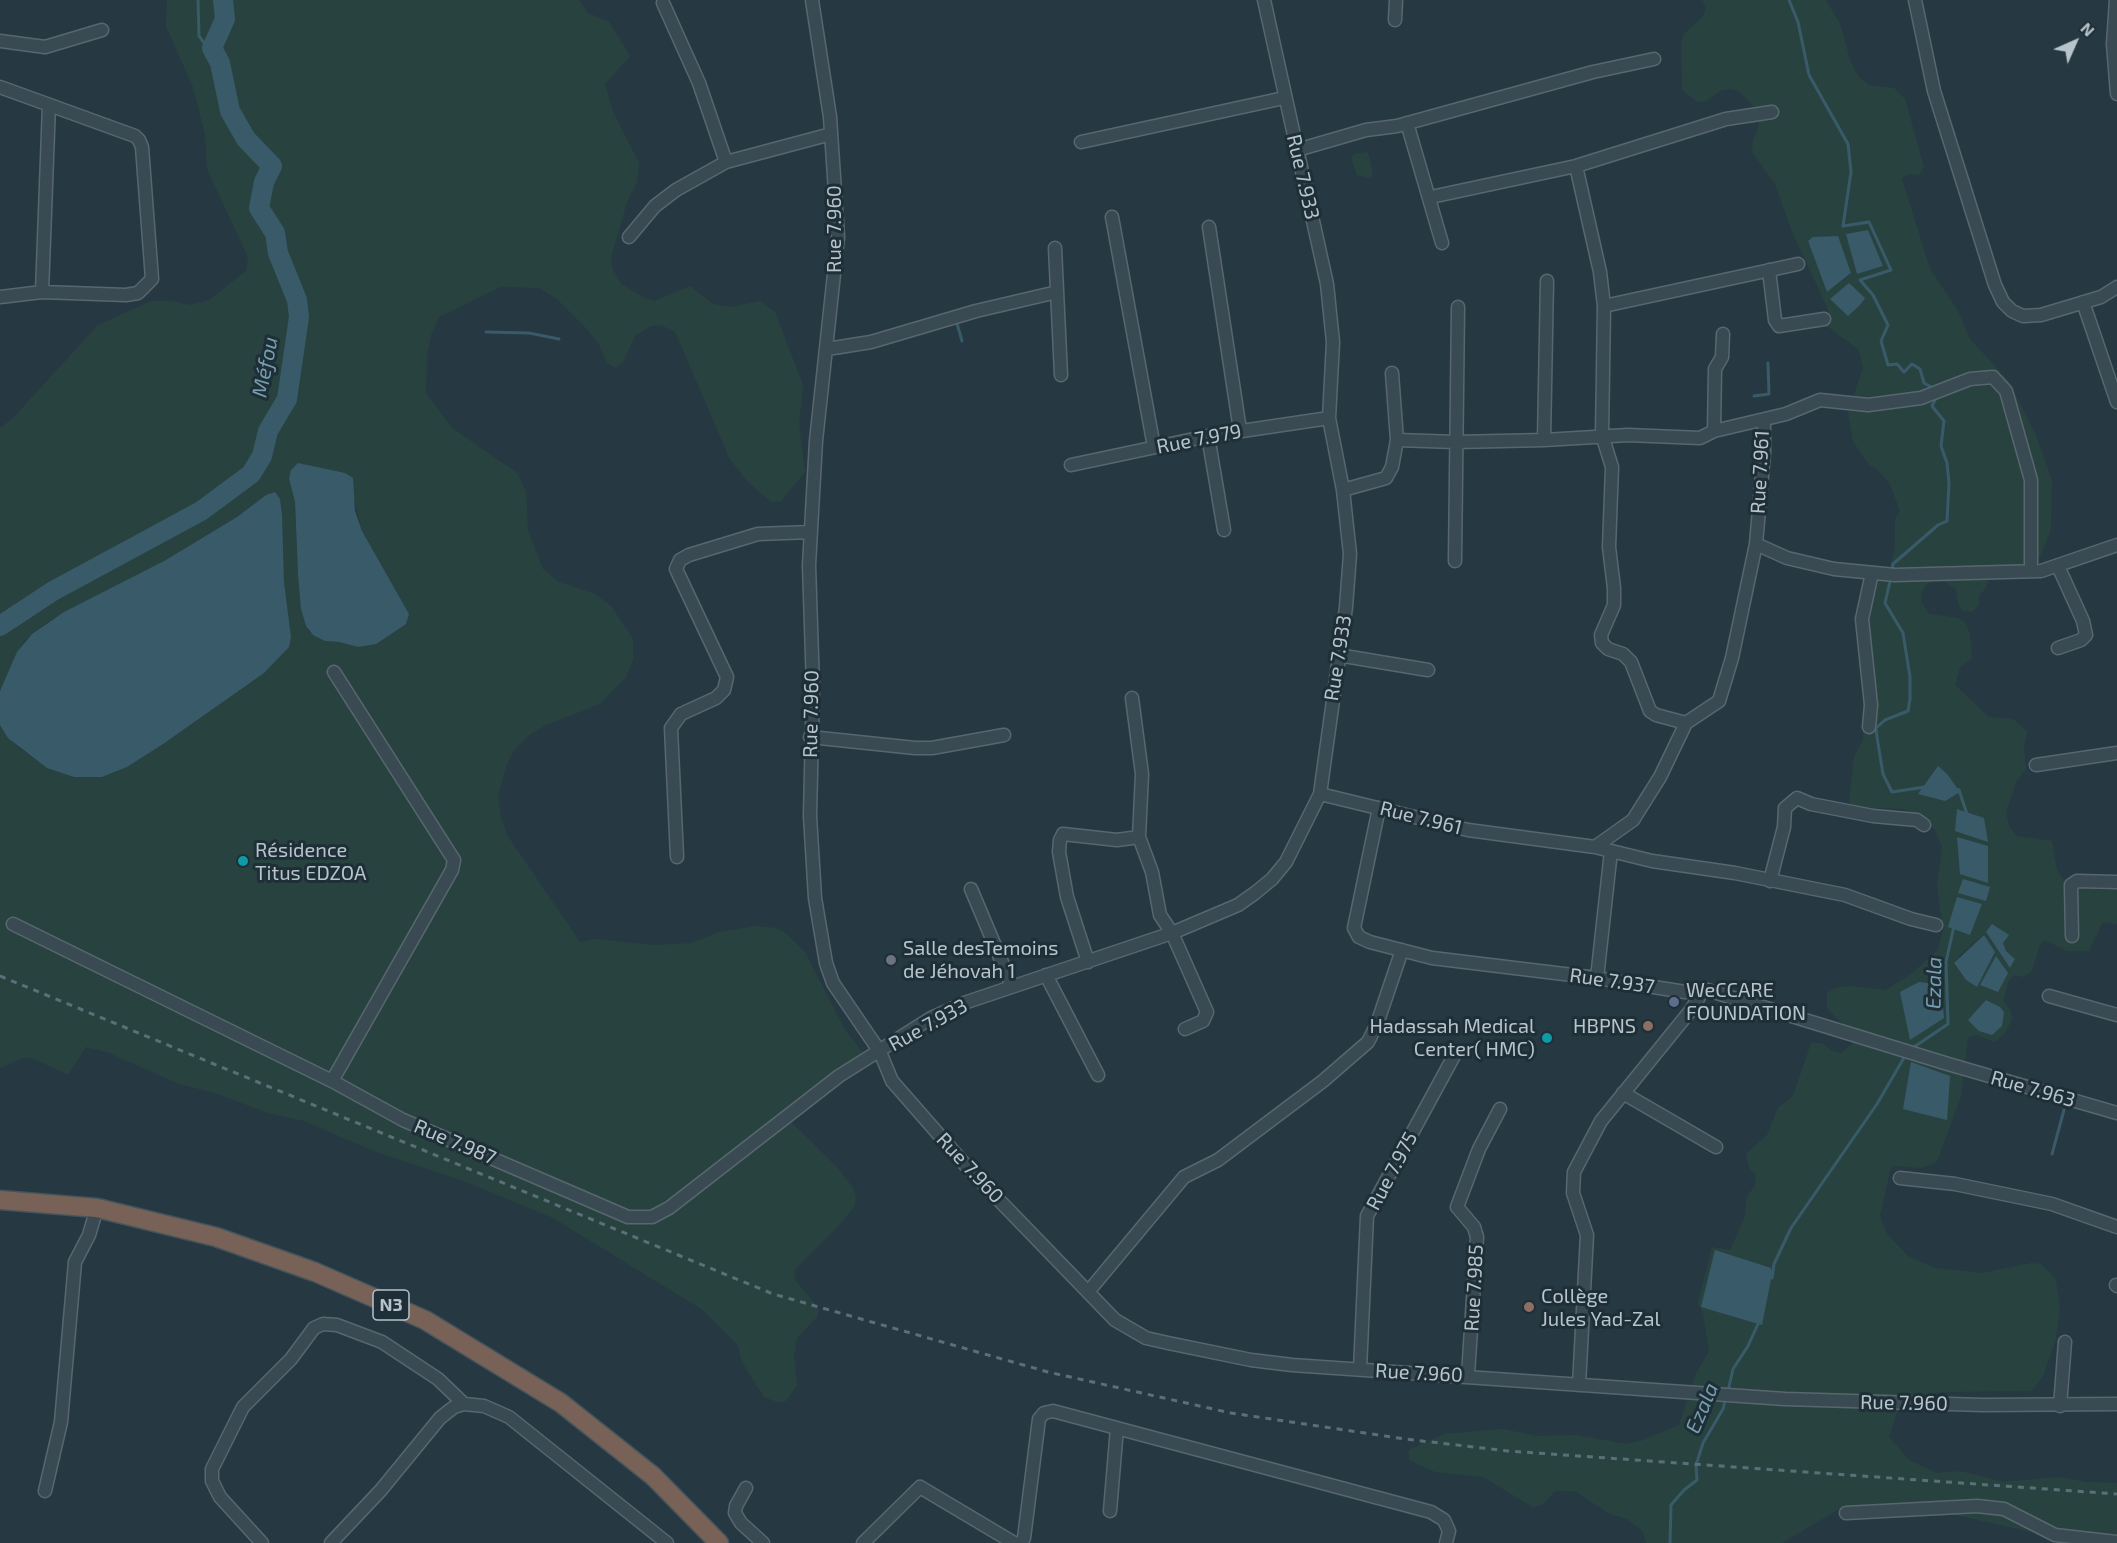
<!DOCTYPE html>
<html>
<head>
<meta charset="utf-8">
<style>
	body { margin:0 }
	#map { position:relative; width:2117px; height:1543px; overflow:hidden; background:#263942; font-family:"Exo 2",sans-serif }
	canvas { display:block }
	.north { position:absolute; left:2045px; top:12px; width:60px; height:60px; -webkit-text-stroke:4px #1f2f37; paint-order:stroke; rotate:45deg; font-size:16px; font-weight:700; line-height:24px; text-align:center; color:#b7c4cc }
	.north::after { content:''; display:block; margin:auto; width:21px; height:27px; background:#b7c4cc; clip-path:polygon(50% 0,100% 100%,50% 72%,0 100%) }
</style>
</head>
<body>
<div id="map">
<canvas width="2117" height="1543"></canvas>
<div class="north">N</div>
</div>
<script>
const context = document.querySelector('canvas').getContext('2d');
context.lineJoin = 'round';
function fill(path, color) { context.fillStyle = color; context.fill(path, 'evenodd'); }
const shape = rows => new Path2D(rows.map(r => 'M' + r).join(''));
function stroke(path, color, width, dash) { context.strokeStyle = color; context.lineWidth = width; context.lineCap = dash ? 'butt' : 'round'; context.setLineDash(dash || []); context.stroke(path); }
function write(font, color, halo, rows, align = 'center') {
  context.font = font + ' "Exo 2",sans-serif'; context.lineWidth = 6; context.setLineDash([]); context.textBaseline = 'middle'; context.strokeStyle = halo; context.fillStyle = color; for (const [text, x, y, turn = 0] of rows) {
    context.save(); context.translate(x, y); context.rotate((+turn || 0) * Math.PI / 180); context.textAlign = isNaN(turn) ? turn : align; if (halo) context.strokeText(text, 0, 0); context.fillText(text, 0, 0); context.restore();
  }
}
const green = shape([
	[167,0,579,0,588,13,609,22,630,56,605,84,613,112,639,163,637,182,627,202,611,258,612,268,621,284,646,299,655,301,690,286,713,304,732,307,760,301,775,312,803,385,799,423,805,472,781,501,771,502,748,482,730,459,675,332,661,325,651,326,635,336,623,362,616,368,607,363,599,344,587,329,557,299,540,288,500,287,439,317,431,335,427,355,426,393,452,428,517,473,526,491,528,531,543,569,559,582,595,594,611,606,633,639,633,659,626,677,600,704,546,725,529,735,515,749,506,766,498,797,501,817,507,835,580,942,594,939,654,945,692,943,719,932,757,926,776,928,784,932,805,952,845,1030,862,1052,857,1060,789,1120,837,1167,853,1188,856,1197,854,1207,842,1222,794,1270,795,1280,819,1309,817,1317,797,1338,794,1356,797,1385,786,1401,777,1402,764,1397,742,1362,738,1345,703,1310,553,1218,464,1181,374,1151,304,1121,268,1113,215,1093,179,1084,107,1052,86,1047,68,1075,32,1058,22,1058,0,1068,0,725,18,747,47,768,74,777,102,777,127,767,201,717,291,637,284,582,282,514,280,499,275,492,266,495,237,517,164,561,46,623,24,641,0,691,0,428,13,418,98,325,151,301,171,301,190,305,209,300,246,271,248,257,207,169,205,134,193,87,166,26],
	[289,479,354,499,362,531,409,614,358,647,339,642,325,641,309,632,304,620,298,574,295,502],
	[1702,0,1826,0,1840,24,1851,63,1858,76,1869,85,1894,88,1905,99,1924,167,1919,175,1909,174,1902,179,1930,269,1958,311,1970,339,2008,380,2035,433,2052,480,2051,529,2040,557,2034,564,1989,576,1986,588,1979,595,1979,605,1972,612,1963,611,1958,604,1956,589,1941,579,1927,584,1922,592,1921,602,1929,614,1958,618,1966,624,1970,634,1972,658,1960,667,1955,685,1989,717,2013,719,2027,732,2024,748,2026,769,2017,780,2006,812,2009,826,2017,836,2052,841,2057,870,2065,882,2099,890,2117,889,2117,924,2103,922,2089,951,2067,951,2045,940,2040,945,2031,972,2023,977,2014,975,2008,982,2003,1001,2010,1009,2012,1019,2006,1032,1995,1042,1977,1035,1968,1037,1961,1096,1938,1159,1933,1164,1920,1168,1894,1166,1890,1171,1880,1216,1887,1234,1908,1256,1935,1268,1983,1273,2031,1263,2041,1264,2055,1278,2057,1288,2060,1308,2056,1339,2043,1376,2031,1391,1942,1392,1914,1397,1898,1409,1889,1437,1909,1460,1936,1473,1960,1471,2004,1482,2059,1477,2086,1482,2117,1483,2117,1538,2063,1539,1951,1514,1928,1516,1889,1511,1839,1509,1782,1543,1646,1543,1643,1531,1627,1519,1608,1513,1575,1491,1555,1491,1542,1505,1533,1507,1483,1477,1435,1472,1409,1460,1409,1450,1444,1434,1502,1429,1537,1436,1576,1435,1626,1444,1641,1441,1679,1425,1696,1374,1709,1351,1703,1313,1698,1304,1712,1247,1730,1250,1744,1219,1747,1197,1755,1185,1756,1175,1749,1168,1746,1154,1767,1135,1778,1108,1793,1096,1811,1043,1822,1043,1832,1051,1841,1053,1852,1044,1853,1035,1827,1008,1827,993,1835,988,1850,986,1885,990,1910,975,1938,950,1943,931,1937,885,1942,847,1935,830,1921,816,1904,809,1876,808,1863,819,1856,813,1849,801,1854,757,1863,740,1866,702,1865,670,1858,647,1860,609,1873,577,1889,570,1895,548,1895,519,1900,511,1890,484,1877,469,1869,465,1853,441,1848,413,1863,368,1861,358,1858,349,1828,327,1828,309,1792,232,1775,184,1753,153,1752,144,1759,125,1754,107,1741,93,1732,89,1722,90,1706,101,1697,102,1682,90,1681,43,1684,34,1704,15,1706,6],
	[1868,230,1883,266,1857,274,1847,234],
	[1838,236,1850,275,1827,292,1808,242,1813,237],
	[1986,933,2008,937,2003,943,2006,951,2015,959,2010,968],
	[1983,935,1995,952,1977,987,1966,980,1955,966,1959,956],
	[1368,152,1373,174,1370,178,1357,175,1351,158,1354,154]
]);
const water = shape([
	[1868,230,1883,266,1857,274,1846,234],
	[1838,236,1851,273,1827,292,1808,241,1813,237],
	[1849,283,1865,298,1861,304,1848,316,1830,299],
	[298,463,345,473,353,478,355,511,362,531,409,614,406,624,376,644,358,647,339,642,325,641,313,635,306,626,301,609,298,574,295,502,289,479,291,470],
	[275,492,280,499,282,514,284,582,291,637,289,647,264,673,163,744,127,767,102,777,74,777,47,768,8,738,0,725,0,691,17,652,32,634,64,612,164,561,237,517,266,495],
	[1938,766,1947,774,1960,792,1945,801,1918,794],
	[1957,809,1984,818,1988,842,1955,831],
	[1957,837,1988,846,1988,883,1960,874],
	[1963,879,1990,887,1986,901,1958,893],
	[1957,897,1982,904,1970,935,1948,927],
	[1992,924,2009,935,2003,943,2006,951,2015,959,2010,968,1986,932],
	[1984,935,1995,952,1977,987,1966,980,1954,963],
	[1996,956,2008,973,1998,992,1980,985],
	[1919,982,1938,984,1935,993,1943,1007,1944,1018,1910,1040,1900,992],
	[1986,1000,2000,1007,2004,1012,2002,1026,1992,1035,1979,1031,1968,1020],
	[1911,1062,1950,1076,1947,1120,1903,1109],
	[1715,1250,1771,1268,1772,1274,1762,1325,1701,1307]
]);
const stream = shape([
	[198,0,199,36,205,44],
	[1789,0,1798,22,1809,75,1848,144,1851,172,1843,226,1869,222,1891,270,1860,280,1873,295,1888,325,1881,341,1888,365,1897,364,1904,372,1912,364,1920,369,1924,383,1933,388],
	[956,320,962,341],
	[486,332,529,333,559,339],
	[1754,396,1769,394,1768,363],
	[1892,570,1893,564,1938,525,1947,521,1949,483,1947,463,1941,446,1944,421,1932,406,1937,396],
	[1891,577,1885,603,1903,633,1910,677,1910,699,1908,711,1885,720,1876,728,1877,737,1883,774,1892,792,1925,787],
	[1955,789,1959,790,1967,814],
	[1911,1049,1948,1024,1946,962,1954,926],
	[2052,1154,2064,1110],
	[1772,1278,1774,1264,1791,1228,1877,1104,1905,1056],
	[1728,1391,1733,1369,1748,1346,1758,1324],
	[1670,1543,1671,1505,1684,1490,1697,1480,1696,1465,1703,1443,1723,1409,1726,1397]
]);
const river = shape([
	[0,626,53,591,201,511,251,474,262,456,268,431,287,399,299,317,297,300,278,253,275,233,259,208,264,182,272,166,246,139,230,111,220,63,212,48,225,19,223,0]
]);
const minor = shape([
	[812,0,830,117,838,237,816,441,809,565,813,687,810,816,815,898,826,963,833,983,880,1052,892,1081,968,1168,1115,1320,1146,1338,1168,1343,1251,1360,1292,1365,1785,1399,1983,1405,2117,1404],
	[1915,0,1934,91,1995,285,2003,302,2012,311,2023,316,2041,315,2101,297,2117,287],
	[2116,0,2113,44,2117,94],
	[663,3,699,83,726,162],
	[1395,20,1396,0],
	[0,41,45,47,102,30],
	[0,87,135,136,139,140,142,147,152,279,138,293,126,295,42,292,0,297],
	[1407,123,1442,243],
	[1081,142,1284,98],
	[1297,150,1366,130,1397,126,1593,72,1654,59],
	[1576,166,1600,272,1604,306,1602,435,1612,467,1609,547,1614,588,1614,605,1601,635,1602,643,1608,649,1623,654,1631,662,1650,711,1656,715,1686,723],
	[1431,197,1576,166,1726,119,1772,112],
	[1112,217,1154,447],
	[1209,227,1240,430],
	[629,237,655,206,676,190,726,162,831,134],
	[1055,248,1061,375],
	[1769,270,1775,320,1779,326,1824,319],
	[42,292,49,105],
	[2083,302,2117,402],
	[1604,306,1798,264],
	[827,349,871,342,976,311,1057,292],
	[1392,373,1397,440],
	[1714,431,1715,369,1722,357,1723,334],
	[1208,436,1224,530],
	[1544,440,1547,281],
	[1071,465,1208,436,1329,418],
	[1343,490,1386,478,1392,467,1397,440,1456,442,1544,440,1628,435,1700,438,1714,431,1786,414,1820,400,1868,405,1921,398,1970,379,1993,377,2006,391,2031,480,2031,571],
	[1756,544,1787,558,1834,569,1895,575,2041,571,2117,545],
	[1455,561,1458,307],
	[2058,648,2081,640,2086,635,2083,621,2058,566],
	[1338,655,1428,670],
	[1132,698,1142,774,1139,837,1152,872,1160,915,1172,933,1207,1012,1203,1021,1185,1029],
	[1869,727,1871,705,1862,619,1872,573],
	[810,737,915,748,932,748,1004,735],
	[2036,765,2117,753],
	[1320,794,1468,830,1595,847,1652,861,1735,873,1845,895,1911,919,1936,925],
	[1379,808,1354,928,1359,937,1370,942,1432,958,1597,978,1685,992,1704,989,1691,1010,1601,1121,1574,1172,1573,1193,1587,1235,1579,1385],
	[1595,847,1633,820,1660,777,1686,723,1719,701,1732,658,1756,544,1764,453,1764,421],
	[677,857,671,728,681,714,716,698,724,690,727,677,676,569,680,560,689,555,758,534,811,532],
	[1770,881,1784,827,1785,808,1797,798,1811,804,1873,816,1917,820,1924,825],
	[971,889,1012,986],
	[13,924,332,1081,403,1120,628,1217,652,1217,669,1208,839,1076,931,1018,964,1003,1172,933,1238,905,1255,893,1272,879,1286,862,1320,794,1346,607,1350,554,1343,490,1329,418,1333,342,1327,284,1264,0],
	[2072,936,2071,885,2077,881,2117,882],
	[1088,962,1067,897,1059,852,1060,840,1063,834,1117,840,1139,837],
	[1046,975,1098,1075],
	[1597,978,1611,851],
	[1704,989,1948,1064,2117,1113],
	[2049,996,2117,1015],
	[332,1081,452,870,454,860,334,672],
	[1623,1093,1716,1147],
	[1900,1178,1955,1184,2052,1204,2117,1227],
	[2116,1285,2117,1286],
	[1088,1292,1184,1177,1218,1160,1323,1081,1368,1042,1377,1024,1402,950],
	[1360,1369,1367,1216,1455,1054],
	[1468,1375,1477,1237,1474,1227,1457,1207,1479,1149,1500,1109],
	[2060,1406,2065,1342],
	[746,1488,736,1506,735,1513,741,1523,763,1543],
	[45,1491,61,1422,75,1262,89,1235,97,1208],
	[1110,1511,1117,1428],
	[1846,1513,1977,1506,2004,1509,2055,1535,2117,1542],
	[262,1543,220,1497,212,1481,212,1469,243,1407,291,1359,314,1328,323,1324,337,1325,382,1342,438,1379,464,1404],
	[331,1543,381,1490,440,1418,454,1407,464,1404,484,1406,509,1417,667,1543],
	[863,1543,920,1487,1014,1543],
	[1021,1543,1024,1538,1039,1419,1044,1413,1053,1411,1431,1512,1444,1520,1449,1531,1446,1543]
]);
const highway = shape([
	[0,1200,97,1208,216,1237,315,1272,425,1320,561,1403,653,1476,719,1543]
]);
const rail = shape([
	[0,976,773,1294,1048,1372,1231,1413,1405,1439,1508,1451,2117,1494]
]);
const markers = [
	[243,861,6,"#0f9aa8"],
	[891,960,6,"#6b7280"],
	[1674,1002,6,"#5c6f8a"],
	[1648,1026,6,"#8d6e63"],
	[1547,1038,6,"#0f9aa8"],
	[1529,1307,6,"#8d6e63"]
];
const shields = [
	[391,1305,36]
];
const shieldNames = [
	["N3",391,1305]
];
const streetNames = [
	["Rue 7.933",1303,177,77],
	["Rue 7.960",834,229,-90],
	["Rue 7.979",1199,439,-11],
	["Rue 7.961",1760,472,-87],
	["Rue 7.933",1338,658,-81],
	["Rue 7.960",811,714,-89],
	["Rue 7.961",1421,818,14],
	["Rue 7.937",1612,981,8],
	["Rue 7.933",928,1025,-29],
	["Rue 7.963",2033,1089,16],
	["Rue 7.987",455,1142,23],
	["Rue 7.960",970,1168,47],
	["Rue 7.975",1392,1171,-62],
	["Rue 7.985",1474,1288,-87],
	["Rue 7.960",1419,1373,3],
	["Rue 7.960",1904,1403,1]
];
const poiNames = [
	["Résidence",255,850],
	["Titus EDZOA",255,873],
	["Salle desTemoins",903,948],
	["de Jéhovah 1",903,971],
	["WeCCARE",1686,990],
	["FOUNDATION",1686,1013],
	["Hadassah Medical",1535,1026,"right"],
	["Center( HMC)",1535,1049,"right"],
	["HBPNS",1636,1026,"right"],
	["Collège",1541,1296],
	["Jules Yad-Zal",1541,1319]
];
const waterNames = [
	["Méfou",265,367,-79],
	["Ezala",1934,983,-89],
	["Ezala",1702,1408,-67]
];
fill(green, '#28433f');
fill(water, '#395a69');
stroke(stream, '#395a69', 3);
stroke(river, '#395a69', 20);
stroke(minor, '#58676f', 15);
stroke(highway, '#45545c', 21);
stroke(minor, '#3a4a52', 12);
stroke(highway, '#786257', 18);
stroke(rail, '#5c6f79', 3, [6, 6]);
for (const [x, y, r, color] of markers) { const dot = new Path2D(); dot.arc(x, y, r, 0, 2 * Math.PI); context.fillStyle = color; context.fill(dot); stroke(dot, '#1f2f37', 2); }
for (const [x, y, w] of shields) { const box = new Path2D(); box.roundRect(x - w / 2, y - 15, w, 30, 4.5); context.fillStyle = '#1f2f37'; context.fill(box); stroke(box, '#b7c4cc', 1.5); }
write('bold 18px', '#b7c4cc', null, shieldNames);
write('20px', '#b7c4cc', '#1f2f37', streetNames);
write('20px', '#b7c4cc', '#1f2f37', poiNames, 'left');
write('italic 21px', '#769eaf', '#1f2f37', waterNames);
</script>
</body>
</html>
